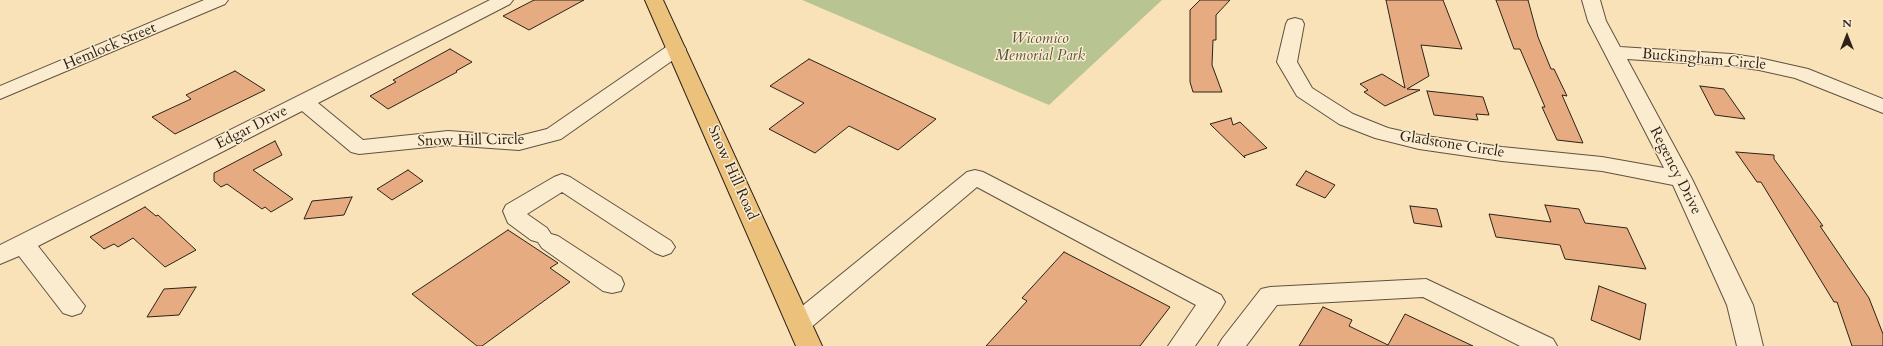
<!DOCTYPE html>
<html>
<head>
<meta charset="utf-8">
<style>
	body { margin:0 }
	#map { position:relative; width:1883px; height:346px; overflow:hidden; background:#f9e2b7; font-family:Cardo,serif }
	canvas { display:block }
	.north { position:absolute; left:1827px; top:16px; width:40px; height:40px; -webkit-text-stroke:3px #fbecd0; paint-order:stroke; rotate:0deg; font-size:11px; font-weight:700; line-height:16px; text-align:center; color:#2c2219 }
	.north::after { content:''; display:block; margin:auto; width:14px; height:18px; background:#2c2219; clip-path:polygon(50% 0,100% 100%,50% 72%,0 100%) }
</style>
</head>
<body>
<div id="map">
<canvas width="1883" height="346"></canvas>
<div class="north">N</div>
</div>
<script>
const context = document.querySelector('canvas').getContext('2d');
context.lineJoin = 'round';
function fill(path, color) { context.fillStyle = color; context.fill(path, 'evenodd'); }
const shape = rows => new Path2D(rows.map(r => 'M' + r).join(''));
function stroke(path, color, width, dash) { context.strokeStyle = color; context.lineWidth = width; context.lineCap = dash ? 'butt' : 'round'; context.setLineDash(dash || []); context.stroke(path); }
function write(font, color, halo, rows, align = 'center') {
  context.font = font + ' Cardo,serif'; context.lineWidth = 3; context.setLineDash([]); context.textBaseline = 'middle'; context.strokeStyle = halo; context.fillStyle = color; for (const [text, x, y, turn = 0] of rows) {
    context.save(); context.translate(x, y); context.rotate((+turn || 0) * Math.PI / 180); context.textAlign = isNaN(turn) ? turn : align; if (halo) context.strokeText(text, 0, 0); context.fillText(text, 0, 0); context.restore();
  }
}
const green = shape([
	[802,0,1162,0,1049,105]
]);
const building = shape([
	[534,0,584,0,529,30,503,16,534,0],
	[1200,0,1230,0,1216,15,1216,40,1213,40,1212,65,1222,92,1193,92,1190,82,1190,10,1200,0],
	[1386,0,1443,0,1462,49,1421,45,1429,76,1407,89,1420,90,1385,106,1364,92,1368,90,1360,84,1382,74,1405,88,1386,0],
	[1496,0,1528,0,1538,37,1551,69,1554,69,1567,96,1562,95,1583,143,1557,140,1542,107,1545,107,1520,49,1514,49,1496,0],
	[450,49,472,62,456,71,457,72,388,109,370,96,396,82,393,80,450,49],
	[809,59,936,119,898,150,849,126,815,153,769,129,804,103,770,86,809,59],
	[235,71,265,90,175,134,152,117,191,99,186,95,235,71],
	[1700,86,1724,89,1745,119,1715,115,1700,86],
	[1427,91,1483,97,1489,115,1476,114,1478,120,1434,115,1427,91],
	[1231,118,1233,125,1240,122,1267,148,1244,156,1245,158,1210,124,1231,118],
	[275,141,282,155,253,170,293,199,271,212,265,207,262,209,227,184,221,187,214,181,214,173,275,141],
	[1736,152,1774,155,1774,159,1823,226,1820,226,1869,298,1883,334,1883,346,1852,346,1837,302,1834,302,1761,182,1757,182,1736,152],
	[408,170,423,181,392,200,377,189,408,170],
	[1306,171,1335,185,1325,198,1296,185,1306,171],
	[352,197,344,215,304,219,312,201,352,197],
	[1545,205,1579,209,1585,223,1627,228,1646,269,1565,259,1560,245,1496,237,1489,214,1551,222,1545,205],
	[1410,206,1437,209,1442,227,1414,223,1410,206],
	[145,207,156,216,158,215,196,250,165,267,133,238,118,247,114,244,104,249,90,237,145,207],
	[508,230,558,263,550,268,570,282,482,346,477,346,412,294,508,230],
	[1064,252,1170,307,1140,346,986,346,1027,301,1022,298,1064,252],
	[1599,286,1646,304,1640,340,1591,320,1599,286],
	[196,287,179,315,147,317,164,289,196,287],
	[1323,307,1352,320,1349,326,1388,345,1405,314,1473,346,1299,346,1323,307]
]);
const minor = shape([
	[204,0,228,0,225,4,0,99,0,86,204,0],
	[490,0,513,0,510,4,318,103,363,140,448,131,519,136,547,129,669,45,676,43,683,45,686,49,683,53,561,139,519,150,448,145,359,154,351,152,302,111,38,246,85,306,81,313,72,316,63,313,19,256,0,264,0,245,490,0],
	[1582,0,1600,0,1606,21,1620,47,1731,54,1759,58,1808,69,1883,99,1883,113,1795,78,1759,70,1731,66,1627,59,1692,179,1753,305,1763,346,1737,346,1727,305,1673,185,1602,171,1502,161,1419,149,1375,138,1339,124,1297,96,1277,62,1286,24,1288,20,1295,18,1302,20,1304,24,1297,62,1312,88,1353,114,1388,128,1419,135,1502,147,1602,157,1664,168,1588,21,1582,0],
	[975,170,983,172,1221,295,1225,302,1221,309,1195,346,1168,346,1196,305,977,187,808,330,799,333,790,330,786,323,790,316,967,172,975,170],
	[562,174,570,177,671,241,675,247,671,253,663,256,655,253,562,192,527,214,547,228,551,234,558,236,621,277,624,284,621,291,612,293,603,291,542,248,538,242,531,240,508,223,503,211,506,205,554,177,562,174],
	[1426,279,1553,339,1557,346,1520,346,1423,297,1277,305,1246,346,1218,346,1222,339,1261,289,1270,287,1426,279]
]);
const major = shape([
	[645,0,663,0,822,346,796,346,645,0]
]);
const parkNames = [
	["Wicomico",1040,40],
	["Memorial Park",1040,57]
];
const streetNames = [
	["Hemlock Street",110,47,-23],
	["Buckingham Circle",1704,60,5],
	["Edgar Drive",252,128,-27],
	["Snow Hill Circle",471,141,-1],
	["Gladstone Circle",1452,145,9],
	["Regency Drive",1675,171,63],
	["Snow Hill Road",732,173,66]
];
fill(green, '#b8c492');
fill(building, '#e7ab81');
stroke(building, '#2c2219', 1);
stroke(minor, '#5f5240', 2);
stroke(major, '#2c2219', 2);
fill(minor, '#fbecd0');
fill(major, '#ecc17c');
write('italic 15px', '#56533d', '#fbecd0', parkNames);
write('15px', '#2c2219', '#fbecd0', streetNames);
</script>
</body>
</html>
